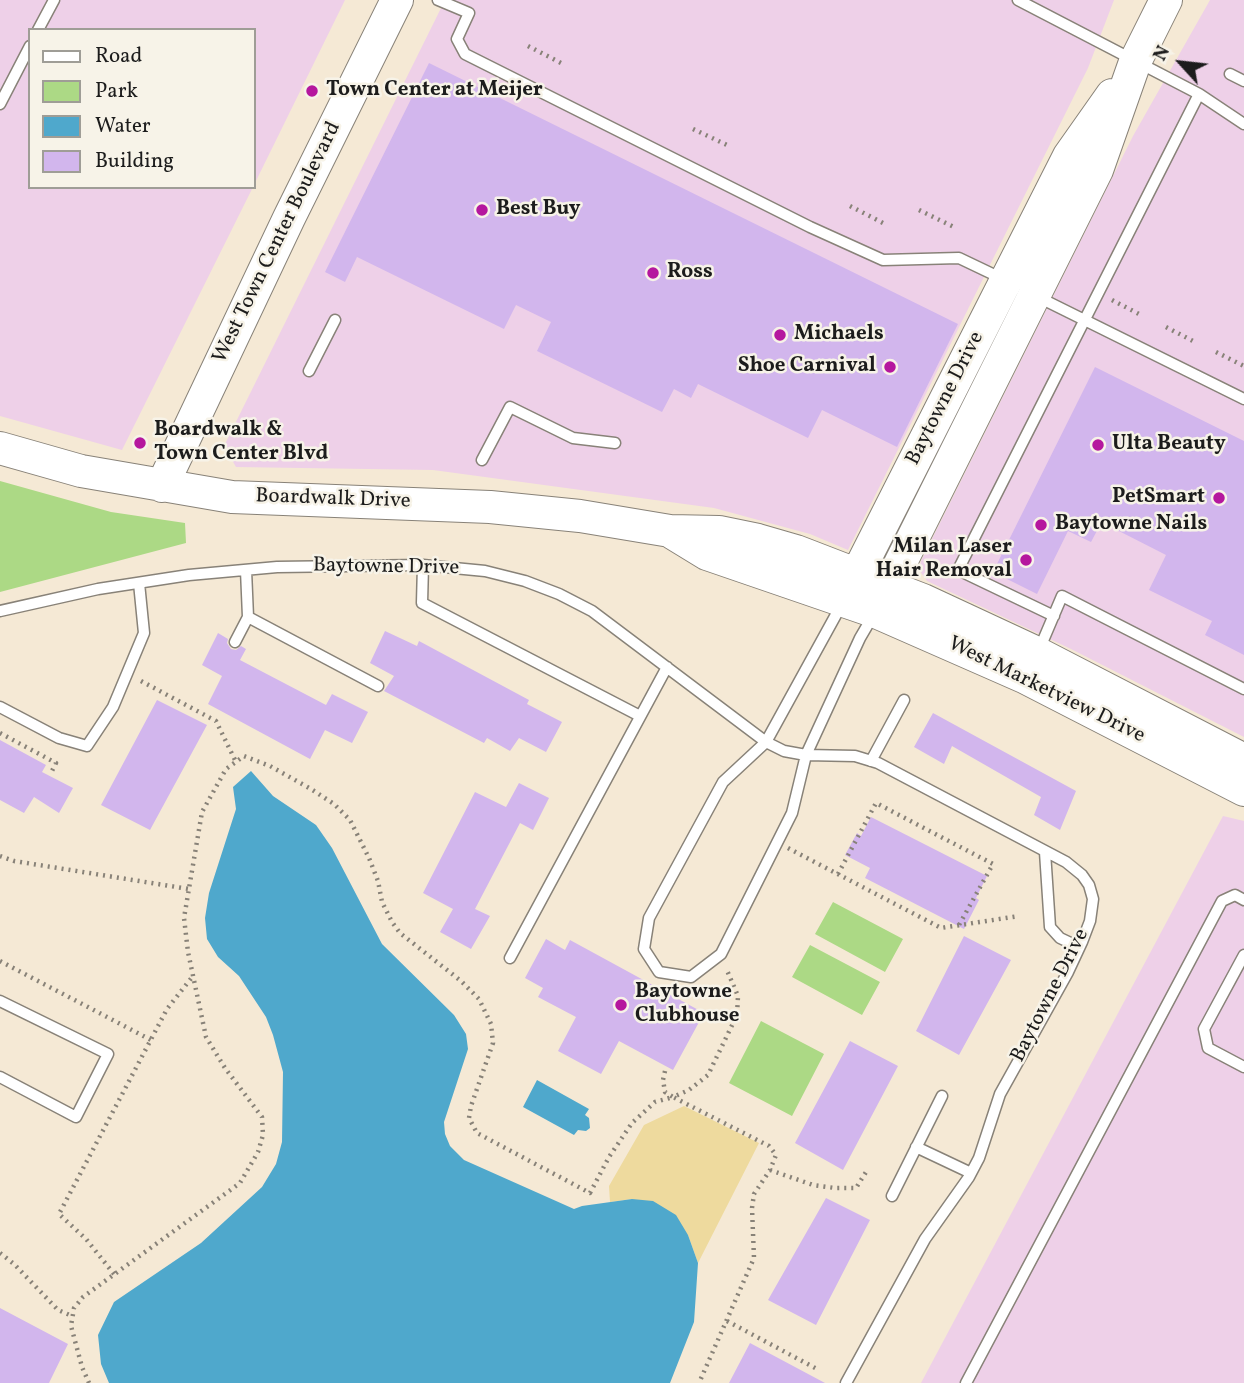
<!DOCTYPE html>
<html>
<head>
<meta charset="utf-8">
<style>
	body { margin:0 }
	#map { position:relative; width:1244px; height:1383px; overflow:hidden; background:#f5e9d5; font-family:Vollkorn,serif }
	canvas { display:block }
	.legend { position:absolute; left:28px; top:28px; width:228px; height:161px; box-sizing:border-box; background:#f7f3e8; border:2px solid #9f9d96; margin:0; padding:9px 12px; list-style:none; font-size:21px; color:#1c1c1c }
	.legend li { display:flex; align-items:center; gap:14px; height:35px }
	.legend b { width:35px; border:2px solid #9f9d96 }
	.north { position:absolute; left:1146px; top:28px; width:70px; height:70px; -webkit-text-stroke:5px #f7f3e8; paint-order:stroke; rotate:297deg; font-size:19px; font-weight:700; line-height:28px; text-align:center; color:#1c1c1c }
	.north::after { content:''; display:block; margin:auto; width:24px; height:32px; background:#1c1c1c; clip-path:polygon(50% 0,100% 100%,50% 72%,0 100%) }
</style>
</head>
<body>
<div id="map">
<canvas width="1244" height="1383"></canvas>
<ul class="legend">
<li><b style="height:9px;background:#fff"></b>Road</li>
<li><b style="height:19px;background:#acd985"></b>Park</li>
<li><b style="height:19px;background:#4fa8cc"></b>Water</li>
<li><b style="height:19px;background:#d2b6ed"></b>Building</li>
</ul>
<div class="north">N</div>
</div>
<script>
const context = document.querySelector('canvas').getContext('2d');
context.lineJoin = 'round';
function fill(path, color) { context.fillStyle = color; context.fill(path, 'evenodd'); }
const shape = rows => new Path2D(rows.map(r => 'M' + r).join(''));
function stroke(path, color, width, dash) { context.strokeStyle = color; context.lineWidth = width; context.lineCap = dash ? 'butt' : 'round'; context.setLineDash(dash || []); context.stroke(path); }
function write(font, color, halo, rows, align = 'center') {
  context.font = font + ' Vollkorn,serif'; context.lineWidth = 5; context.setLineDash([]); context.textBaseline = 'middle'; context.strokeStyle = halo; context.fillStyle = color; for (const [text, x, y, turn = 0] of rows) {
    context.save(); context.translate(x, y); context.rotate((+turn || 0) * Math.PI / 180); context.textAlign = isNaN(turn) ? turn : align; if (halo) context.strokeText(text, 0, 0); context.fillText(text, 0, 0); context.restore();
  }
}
const built = shape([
	[0,0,345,0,254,185,254,30,30,30,30,187,253,187,122,450,0,416],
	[445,0,1114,0,1088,68,848,550,810,534,714,508,433,470,236,467,224,446],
	[1210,0,1244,0,1244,737,1071,649,927,581,919,570,921,561,1133,136],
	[1223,816,1244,821,1244,1383,921,1383]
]);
const green = shape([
	[0,481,111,512,185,523,186,543,0,592],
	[833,902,903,939,885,972,815,934],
	[810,945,880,982,862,1015,792,977],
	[761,1021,824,1054,792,1116,729,1083]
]);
const sand = shape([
	[684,1106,759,1143,698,1263,688,1235,632,1199,610,1202,609,1186,644,1125]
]);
const water = shape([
	[251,771,273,796,316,825,332,848,382,944,454,1015,466,1034,468,1049,444,1122,445,1134,450,1146,464,1160,574,1209,582,1206,632,1199,653,1201,676,1215,688,1235,698,1263,694,1322,670,1383,109,1383,101,1364,98,1335,114,1302,201,1243,262,1187,276,1164,282,1142,283,1072,273,1035,266,1017,239,976,218,957,207,939,205,918,209,893,236,809,233,787],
	[537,1080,589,1109,585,1115,589,1118,590,1128,586,1131,578,1130,574,1135,523,1107]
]);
const building = shape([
	[429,63,958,324,897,447,822,410,808,438,698,384,691,398,674,389,662,412,537,351,551,322,516,305,504,329,357,257,345,282,325,272],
	[1095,367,1244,441,1244,655,1205,635,1212,621,1149,590,1166,555,1113,528,1099,527,1091,542,1068,531,1037,594,993,572],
	[385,631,417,646,419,641,529,700,527,704,562,722,546,752,519,738,510,751,487,738,484,743,384,691,394,676,370,663],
	[218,633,228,639,227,643,231,649,236,650,241,646,246,649,240,660,326,705,332,694,368,712,352,743,325,730,310,759,208,704,222,676,202,665],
	[157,700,207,725,150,830,101,805],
	[933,713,1076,791,1060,830,1034,815,1041,797,952,746,944,764,914,747],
	[0,740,46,765,42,772,73,788,59,813,34,797,24,813,0,800],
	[519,783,549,798,533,830,520,823,475,909,490,916,471,949,440,932,453,909,423,893,475,792,506,807],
	[871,817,987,876,976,898,979,900,964,929,865,878,870,868,845,855,857,833,861,836],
	[964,936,1011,960,959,1055,916,1031],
	[546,939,565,950,570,940,704,1013,673,1070,619,1041,601,1074,558,1051,576,1017,538,997,543,988,525,978],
	[850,1041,898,1066,843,1170,795,1143],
	[826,1198,870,1220,816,1325,768,1300],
	[0,1308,68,1344,49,1383,0,1383],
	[750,1343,825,1383,729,1383]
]);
const path = shape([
	[528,46,561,63],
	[693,129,727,145],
	[850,206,885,224],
	[919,210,956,228],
	[1112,300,1139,314],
	[1166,327,1193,341],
	[1216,352,1244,366],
	[141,681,216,721,235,760],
	[0,733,56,763,52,771],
	[788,848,941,928,1019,916],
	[0,856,14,861,189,889],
	[838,874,876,803,993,864,959,925],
	[0,961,151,1040],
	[665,1071,663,1080,665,1092,673,1097,689,1090,708,1075,737,1015,738,996,726,968],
	[770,1170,813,1185,835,1188,856,1188,866,1172],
	[0,1253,14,1264,58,1310,72,1316],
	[114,1274,86,1239,59,1214,167,1009,193,976],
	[727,1321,817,1369],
	[89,1383,82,1367,71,1326,74,1308,83,1297,240,1183,258,1152,263,1135,262,1117,225,1068,206,1037,188,952,184,918,202,812,226,769,244,756,270,766,311,789,334,804,350,820,369,858,378,881,382,902,392,922,400,933,461,981,479,999,491,1024,493,1043,471,1106,469,1118,477,1133,590,1193,609,1157,632,1123,655,1102,673,1097,769,1146,776,1155,770,1170,754,1194,752,1208,754,1258,699,1383]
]);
const lane = shape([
	[438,0,469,13,457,39,465,54,810,227,883,260,959,258,1003,279],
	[1018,0,1199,94,1244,124],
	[38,30,54,0],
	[1230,74,1244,81],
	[0,104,30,46],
	[1036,296,1244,399],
	[309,371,335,320],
	[482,460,510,407,573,438,615,443],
	[423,565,422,603,640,716],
	[246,570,248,617,378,686],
	[843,602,766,742,723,782,649,918,644,949,659,972,691,977,721,954,792,813,806,755,860,638,874,614],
	[0,611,98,589,189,575,277,567,423,565,485,571,525,581,559,594,592,611,766,742,784,751,806,755,855,756,878,763,1066,862,1082,875,1089,885,1093,899,1090,921,1082,942,1068,972,1000,1094,979,1158,969,1177,925,1239,846,1383],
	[1054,616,958,570,1199,94],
	[235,642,248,617],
	[1039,650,1062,596,1244,689],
	[0,707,59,738,87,746,113,707,144,633,139,583],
	[871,761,904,700],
	[1045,852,1050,927,1060,938,1079,947],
	[1244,955,1204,1029,1208,1048,1244,1067],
	[510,958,667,667],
	[0,1001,108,1054,76,1117,0,1077],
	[916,1147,971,1173],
	[892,1196,942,1096],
	[966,1383,1222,901,1235,895,1244,900]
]);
const secondary = shape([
	[0,448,81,471,232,497,490,507,580,516,670,531,719,532,758,540,796,551,923,600,1037,653,1244,760],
	[162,486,289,218,397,0],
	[671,532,707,554,876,612,1024,677,1244,790],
	[848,592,1069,156,1112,95],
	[876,612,1097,170,1135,62,1166,0]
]);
const markers = [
	[312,91,7,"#b5179e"],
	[482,210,7,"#b5179e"],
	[653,273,7,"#b5179e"],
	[780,335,7,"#b5179e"],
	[890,367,7,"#b5179e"],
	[140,443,7,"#b5179e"],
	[1098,445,7,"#b5179e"],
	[1219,498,7,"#b5179e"],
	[1041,525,7,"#b5179e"],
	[1026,560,7,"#b5179e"],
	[621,1005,7,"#b5179e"]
];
const poiNames = [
	["Town Center at Meijer",326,91],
	["Best Buy",496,210],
	["Ross",667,273],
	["Michaels",794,335],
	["Shoe Carnival",876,367,"right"],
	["Boardwalk &",154,431],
	["Town Center Blvd",154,455],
	["Ulta Beauty",1112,445],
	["PetSmart",1205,498,"right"],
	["Baytowne Nails",1055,525],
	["Milan Laser",1012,548,"right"],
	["Hair Removal",1012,572,"right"],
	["Baytowne",635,993],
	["Clubhouse",635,1017]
];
const streetNames = [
	["West Town Center Boulevard",278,243,-64],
	["Baytowne Drive",946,399,-63],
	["Boardwalk Drive",333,500,2],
	["Baytowne Drive",386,568,1],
	["West Marketview Drive",1046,691,26],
	["Baytowne Drive",1051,996,-63]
];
fill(built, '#eed0e8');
fill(green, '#acd985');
fill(sand, '#eeda9e');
fill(water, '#4fa8cc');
fill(building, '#d2b6ed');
stroke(lane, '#888278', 13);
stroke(secondary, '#888278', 34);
stroke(path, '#888278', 4.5, [2, 5]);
stroke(lane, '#fff', 10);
stroke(secondary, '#fff', 32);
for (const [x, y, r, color] of markers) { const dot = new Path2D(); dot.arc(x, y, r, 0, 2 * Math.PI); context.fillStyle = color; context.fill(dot); stroke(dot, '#f7f3e8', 2.5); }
write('bold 21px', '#1c1c1c', '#f7f3e8', poiNames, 'left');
write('21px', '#1c1c1c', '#f7f3e8', streetNames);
</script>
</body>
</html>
